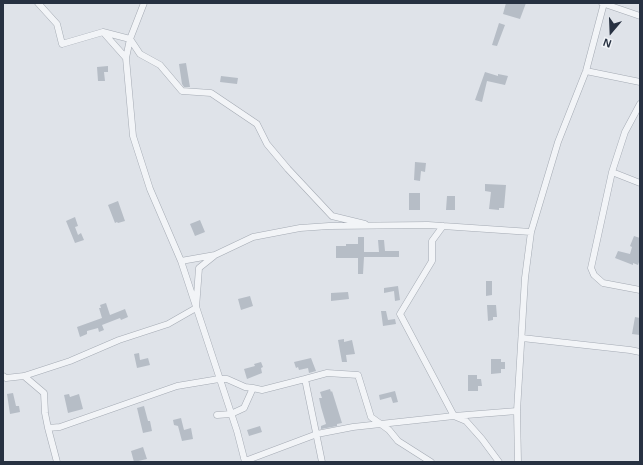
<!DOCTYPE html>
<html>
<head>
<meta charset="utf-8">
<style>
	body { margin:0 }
	#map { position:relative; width:643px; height:465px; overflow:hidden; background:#dfe3e9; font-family:Helvetica,sans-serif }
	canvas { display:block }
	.frame { position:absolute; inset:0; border:4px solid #273141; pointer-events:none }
	.north { position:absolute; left:591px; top:12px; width:40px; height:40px; -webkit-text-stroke:3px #eff2f6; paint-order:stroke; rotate:199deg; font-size:11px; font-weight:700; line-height:16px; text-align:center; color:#273141 }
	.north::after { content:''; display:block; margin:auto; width:14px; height:18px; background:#273141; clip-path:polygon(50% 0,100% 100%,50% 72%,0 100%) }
</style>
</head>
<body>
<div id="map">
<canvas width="643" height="465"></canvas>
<div class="frame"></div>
<div class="north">N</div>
</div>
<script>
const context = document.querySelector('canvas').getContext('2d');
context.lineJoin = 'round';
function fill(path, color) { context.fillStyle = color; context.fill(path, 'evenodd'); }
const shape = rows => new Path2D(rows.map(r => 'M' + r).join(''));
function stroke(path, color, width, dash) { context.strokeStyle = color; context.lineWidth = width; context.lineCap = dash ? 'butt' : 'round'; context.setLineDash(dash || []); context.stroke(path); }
const building = shape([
	[506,3,526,3,520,19,503,14],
	[499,23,505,25,497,46,492,45],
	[186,63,190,87,184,87,182,84,179,64],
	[108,66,108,72,104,72,105,81,98,81,97,67],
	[485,72,498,76,498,74,508,76,505,85,487,81,482,102,475,100],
	[221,76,238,78,237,84,220,82],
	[415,162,426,163,425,172,421,171,420,181,414,180],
	[485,184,506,185,504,208,499,208,499,210,489,209,491,192,485,191],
	[409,193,420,193,420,210,409,210],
	[447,196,455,196,455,210,446,210],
	[118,201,125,221,118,223,117,222,115,223,108,205],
	[75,217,78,226,75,227,78,235,81,233,84,240,75,243,66,221],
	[200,220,205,232,195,236,190,224],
	[634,236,640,238,640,259,638,265,633,263,633,265,615,258,618,251,630,254,632,247,630,246],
	[358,237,364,237,364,252,379,252,378,240,384,240,385,251,399,251,399,257,364,257,363,274,358,274,358,258,336,258,336,246,346,246,346,244,358,244],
	[486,281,492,281,492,295,486,296],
	[398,286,400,300,395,301,394,291,384,293,384,288],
	[348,292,349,299,331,301,331,293],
	[250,296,253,306,241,310,238,299],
	[106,303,110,315,125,309,128,317,121,320,120,318,102,325,104,330,99,332,98,328,87,331,87,334,80,337,77,327,102,318,99,308,101,308,100,305],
	[487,305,496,305,497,317,493,317,493,320,488,321],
	[381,311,386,311,388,320,395,319,396,324,383,326],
	[635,317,640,318,640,335,632,334],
	[344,339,344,342,352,340,355,354,346,355,347,362,342,362,338,340],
	[139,353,140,360,148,358,150,365,137,368,134,354],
	[311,358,316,371,309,373,308,368,299,370,298,367,296,368,294,362],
	[491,359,501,359,501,362,505,362,505,369,501,369,501,373,491,374],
	[261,362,263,367,261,368,262,373,247,379,244,369,255,366,254,364],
	[468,375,477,375,477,379,481,379,482,386,478,386,478,391,468,391],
	[330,389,331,392,332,391,342,423,337,424,337,426,321,429,321,426,326,424,321,407,319,398,322,398,320,392],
	[395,391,398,402,393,403,391,397,380,400,379,395],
	[13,393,16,406,19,406,20,412,10,414,7,394],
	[69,394,70,397,79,394,83,409,68,413,64,395],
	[144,406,148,421,150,421,152,431,143,433,137,408],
	[181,418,184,430,191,428,193,439,182,441,178,426,174,425,173,420],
	[260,426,262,432,249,436,247,430],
	[143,447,147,459,134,462,131,451]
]);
const street = shape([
	[38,3,57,24,62,44,103,32,126,58],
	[144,3,130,39,126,58,133,136,150,189,181,261,237,431,245,462],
	[602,3,640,16],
	[103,32,130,39,140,54,160,65,182,91,211,93,257,124,267,144,288,169,332,216,365,224],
	[586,71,640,82],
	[640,104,625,132,612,172,591,268,594,275,603,283,640,290],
	[612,172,640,183],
	[443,226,432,241,432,261,400,314,454,416,466,421,482,439,499,462],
	[181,261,215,255,253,237,300,228,329,226,428,225,531,232],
	[522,338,630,350,640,352],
	[3,376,6,378,24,376,70,361,119,340,168,324,196,308,199,268,214,256],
	[24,376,44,393,45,413,48,428,60,427,177,386,219,379,227,379,245,387,253,388],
	[217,415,231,414,244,408,253,388,262,390,305,379],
	[48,428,57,462],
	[245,461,317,434,353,427,454,416,517,411],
	[322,462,305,379,327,373,358,375,371,417,389,430,398,441,431,462],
	[518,462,517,411,525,278,531,232,558,142,586,71,604,3]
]);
fill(building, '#b6bdc6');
stroke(street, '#a4aab3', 7);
stroke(street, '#f2f4f7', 6);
</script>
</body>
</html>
